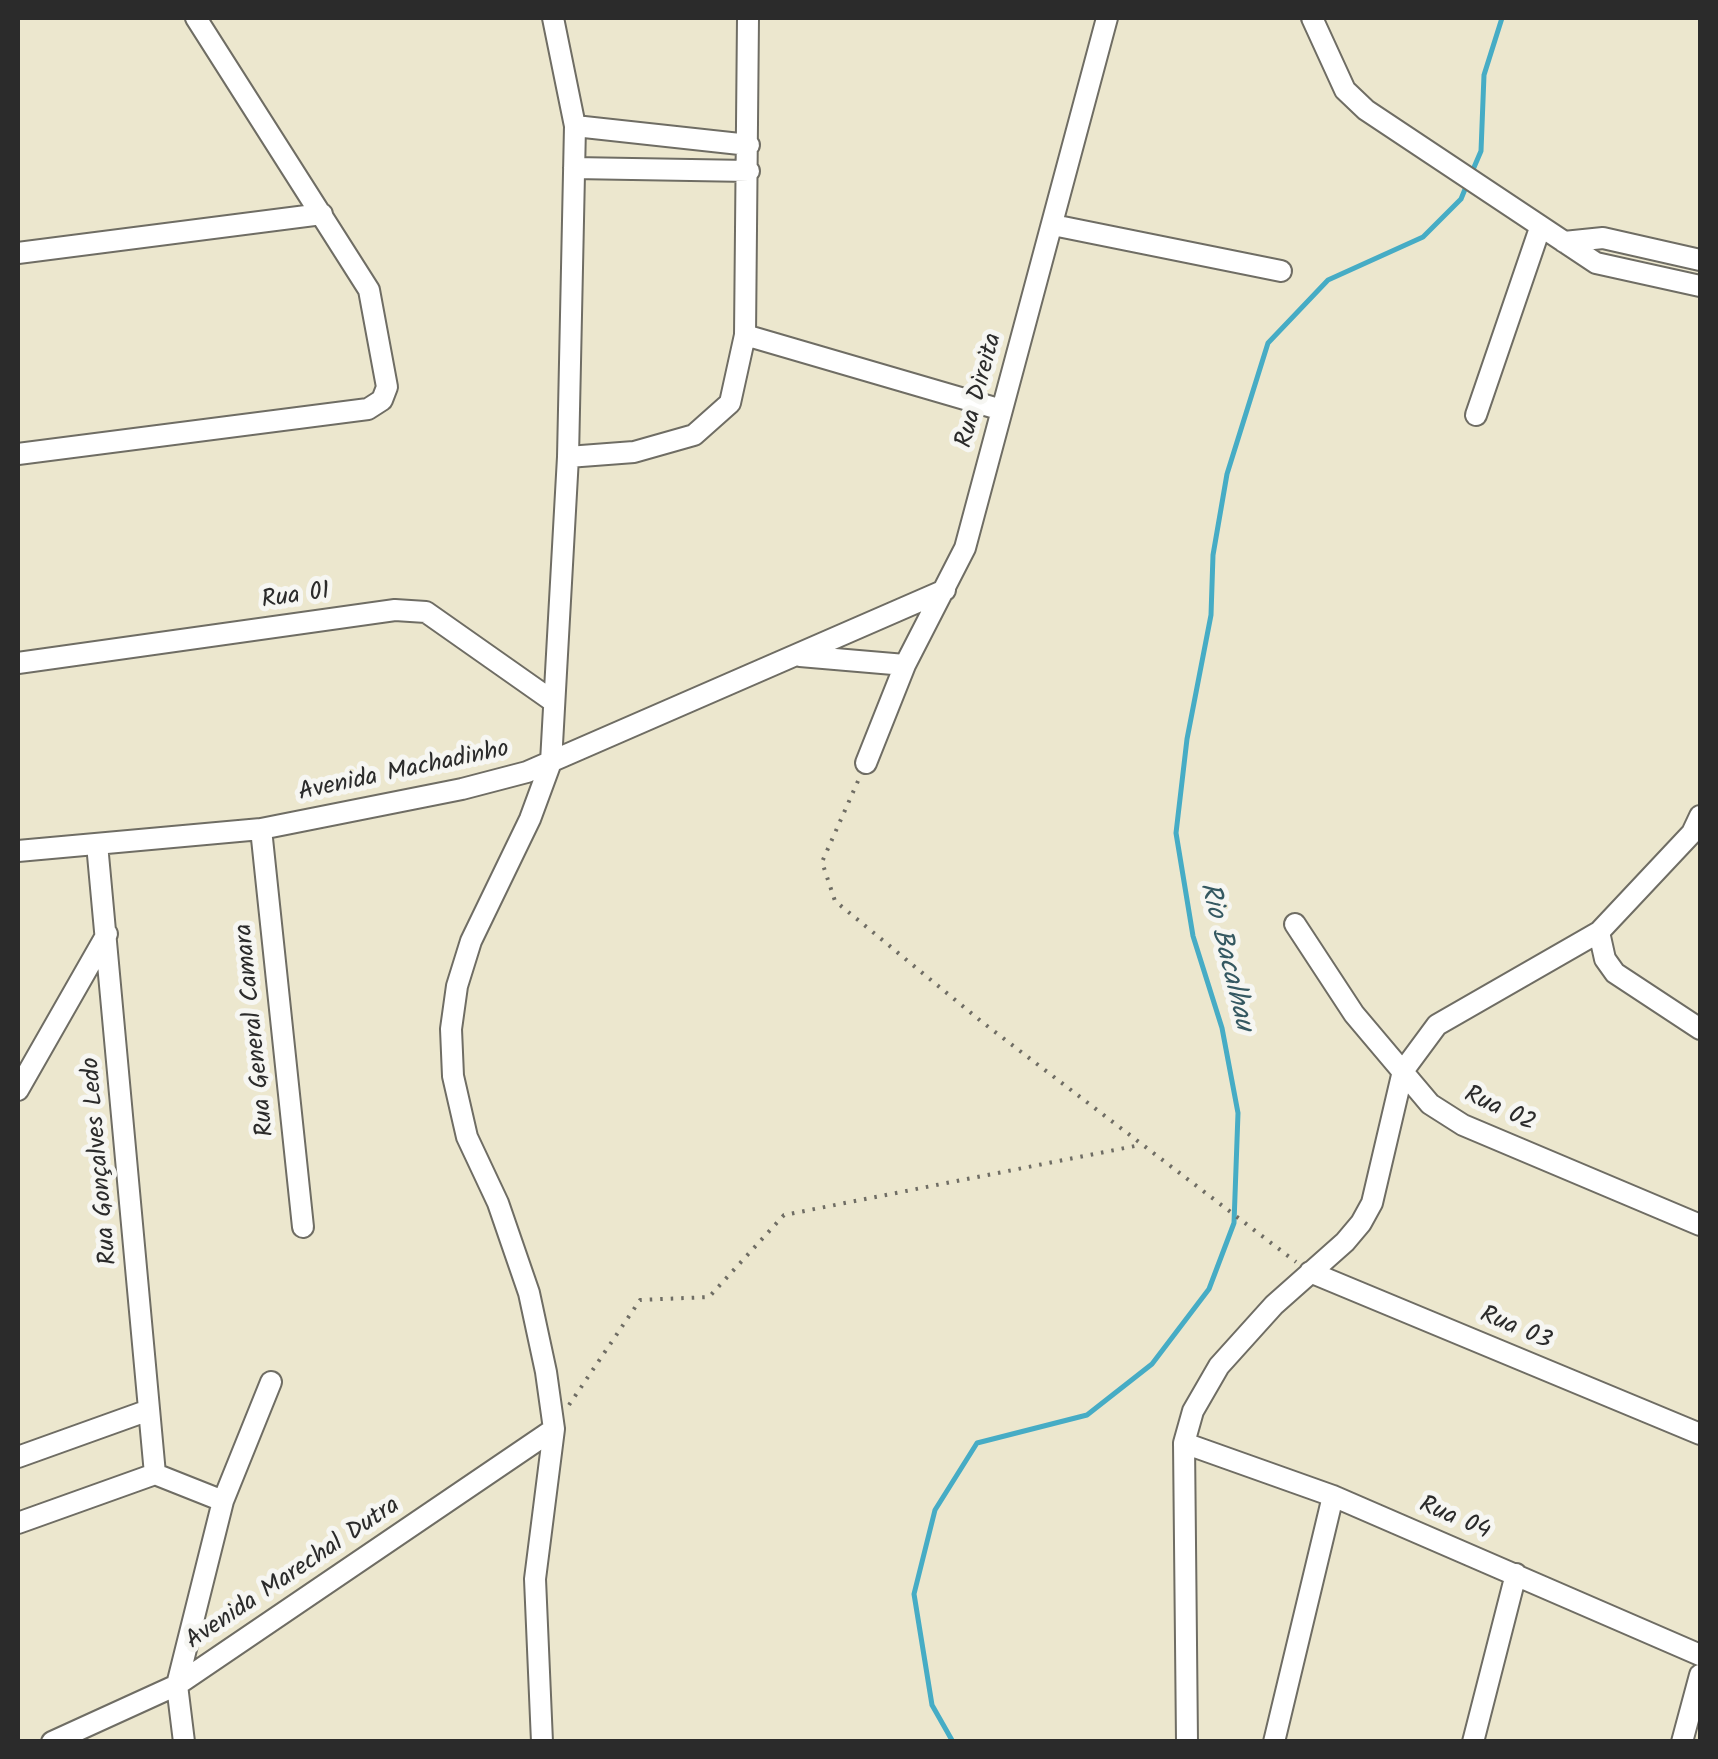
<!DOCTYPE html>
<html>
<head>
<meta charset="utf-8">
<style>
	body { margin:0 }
	#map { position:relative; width:1718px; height:1759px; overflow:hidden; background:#ece7ce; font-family:Kalam,sans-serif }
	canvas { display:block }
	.frame { position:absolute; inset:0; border:20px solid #2b2b2b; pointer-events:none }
</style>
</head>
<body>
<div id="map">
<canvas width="1718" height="1759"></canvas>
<div class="frame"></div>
</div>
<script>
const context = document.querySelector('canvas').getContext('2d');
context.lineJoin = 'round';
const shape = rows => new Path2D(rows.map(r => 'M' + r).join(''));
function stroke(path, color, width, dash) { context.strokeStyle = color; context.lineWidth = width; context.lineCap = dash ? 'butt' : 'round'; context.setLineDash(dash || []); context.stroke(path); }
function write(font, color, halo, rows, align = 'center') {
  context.font = font + ' Kalam,sans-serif'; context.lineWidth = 10; context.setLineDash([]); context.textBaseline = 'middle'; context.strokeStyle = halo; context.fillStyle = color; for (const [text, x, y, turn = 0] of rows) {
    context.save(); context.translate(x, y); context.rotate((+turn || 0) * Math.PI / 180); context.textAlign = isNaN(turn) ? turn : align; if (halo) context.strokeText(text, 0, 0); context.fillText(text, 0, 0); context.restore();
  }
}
const stream = shape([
	[1472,172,1481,151,1484,75,1502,18],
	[953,1742,932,1705,914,1594,935,1510,977,1443,1087,1415,1152,1364,1209,1289,1234,1223,1238,1113,1222,1028,1193,936,1176,833,1187,739,1211,615,1213,555,1227,474,1268,343,1328,280,1423,237,1461,199,1468,182]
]);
const path = shape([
	[858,781,822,862,835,901,982,1022,1296,1262],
	[569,1405,640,1300,709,1297,784,1215,1140,1145]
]);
const minor = shape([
	[1312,18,1345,90,1366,110,1596,263,1700,286],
	[575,126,749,145],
	[574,168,749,171],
	[1053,225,1281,271],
	[1564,242,1603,238,1700,260],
	[18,253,322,214],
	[745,335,1002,410],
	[1476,415,1540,228],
	[18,454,368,409,382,400,387,387,369,290,196,18],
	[568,457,634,452,694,435,730,403,745,335,748,18],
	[800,656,905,665],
	[18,663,395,610,426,612,554,702],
	[866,763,905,665,965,548,1107,18],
	[261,829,303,1227],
	[97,844,155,1474],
	[18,851,261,829,462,789,527,772,945,590],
	[1295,924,1354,1014,1430,1104,1463,1125,1700,1225],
	[1599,932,1605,959,1615,973,1700,1029],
	[18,1090,107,934],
	[1310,1272,1700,1434],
	[1184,1443,1333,1496,1700,1655],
	[18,1457,149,1410],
	[18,1523,155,1474,223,1501],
	[52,1742,177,1685,554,1429],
	[184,1742,177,1685,223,1501,271,1382],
	[542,1742,535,1579,554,1429,546,1372,529,1293,498,1203,467,1137,453,1076,451,1029,457,986,471,941,530,819,551,762,568,457,575,126,553,18],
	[1187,1742,1184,1443,1193,1411,1219,1366,1274,1305,1345,1242,1361,1223,1372,1203,1403,1071,1437,1025,1599,932,1692,833,1700,816],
	[1274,1742,1333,1496],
	[1473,1742,1516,1574],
	[1682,1742,1700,1675]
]);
const streetNames = [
	["Rua Direita",981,391,-75],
	["Rua 01",296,598,-8],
	["Avenida Machadinho",404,773,-12],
	["Rua General Camara",257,1030,-96],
	["Rua 02",1499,1111,25],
	["Rua Gonçalves Ledo",102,1161,-95],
	["Rua 03",1515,1330,23],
	["Rua 04",1454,1520,23],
	["Avenida Marechal Dutra",294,1575,-34]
];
const waterNames = [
	["Rio Bacalhau",1224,957,76]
];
stroke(stream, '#46acc5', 5);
stroke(minor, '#6f6d64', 24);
stroke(path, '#6f6d64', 4, [2.5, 8]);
stroke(minor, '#fff', 20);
write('25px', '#2b2b2b', '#f6f6f2', streetNames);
write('italic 28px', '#345861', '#f6f6f2', waterNames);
</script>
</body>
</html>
